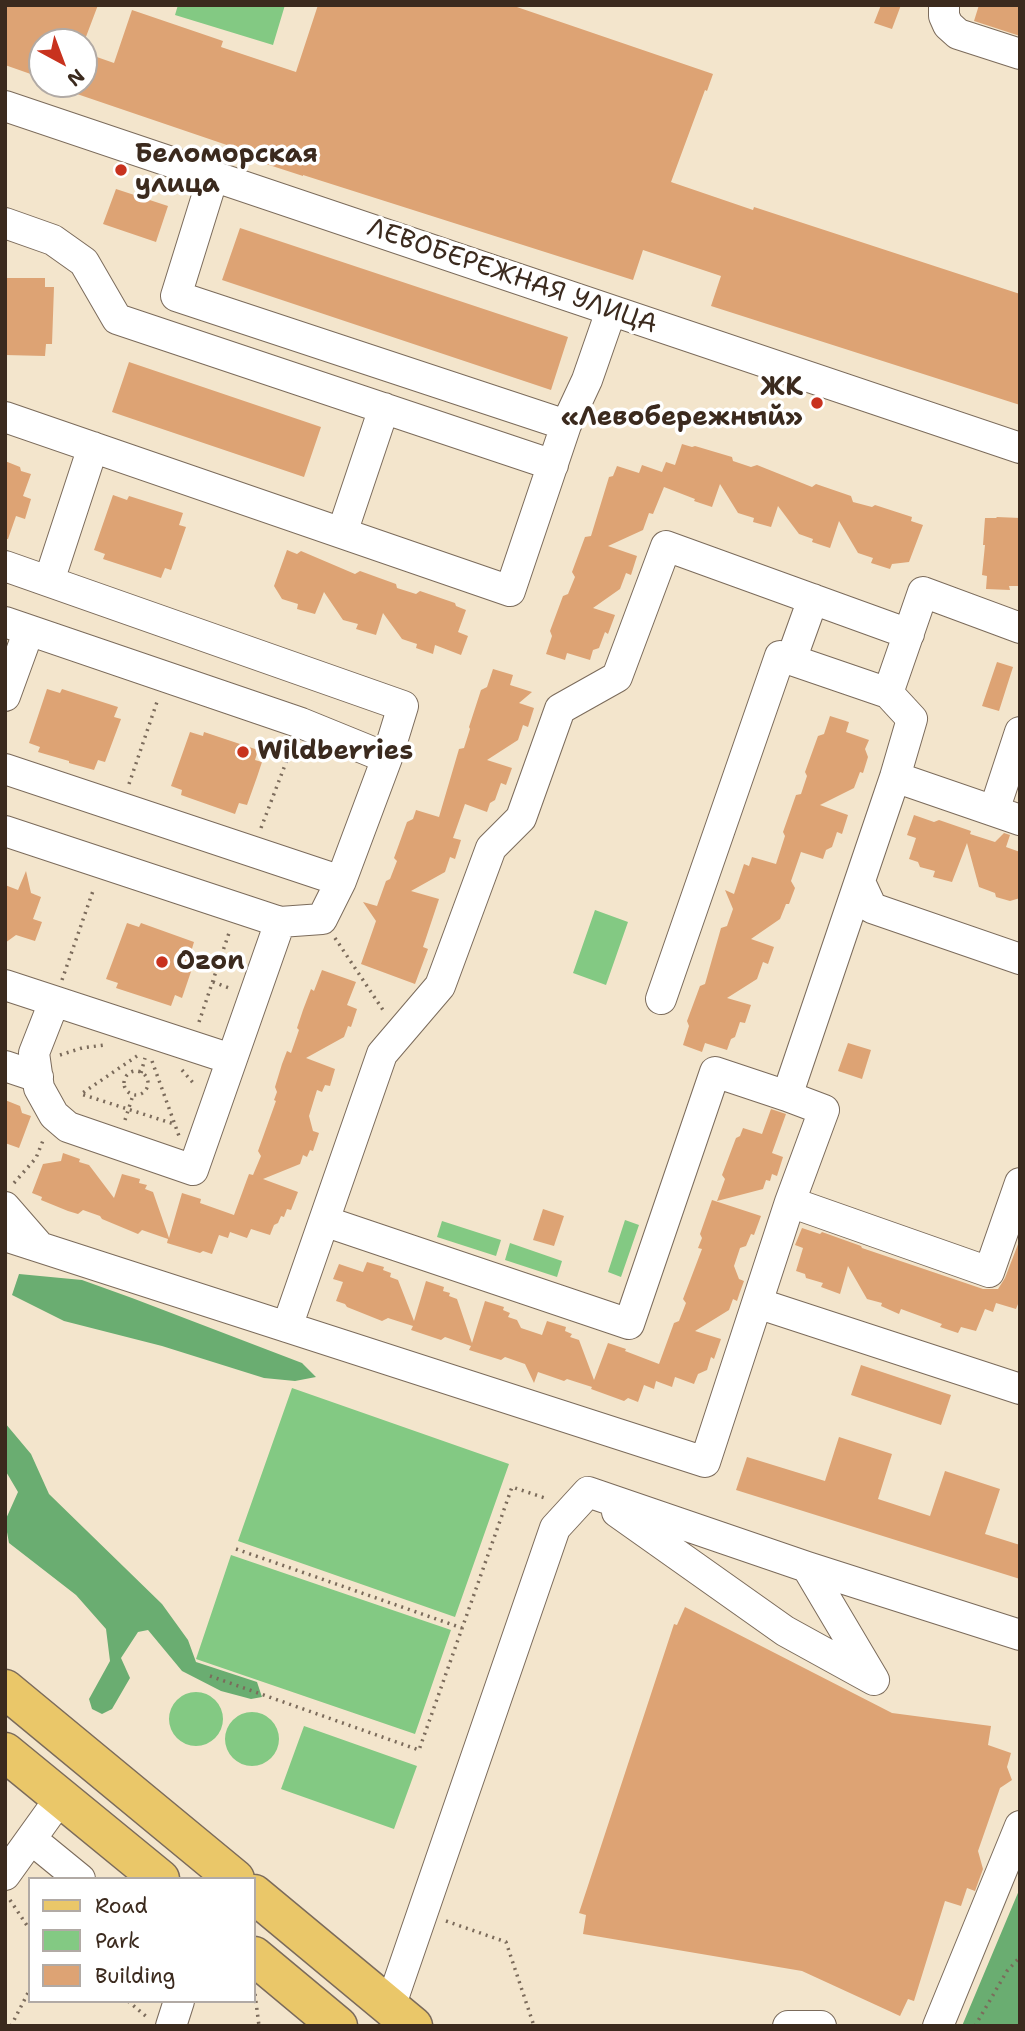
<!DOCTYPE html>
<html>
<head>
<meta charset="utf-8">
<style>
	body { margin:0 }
	#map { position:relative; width:1025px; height:2031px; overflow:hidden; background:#f3e5cc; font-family:"Shantell Sans",sans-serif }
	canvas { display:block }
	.frame { position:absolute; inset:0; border:7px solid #3b2a1e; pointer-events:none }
	.legend { position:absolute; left:28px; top:1877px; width:228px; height:126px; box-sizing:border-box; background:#fff; border:2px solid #b1aaa5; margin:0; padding:9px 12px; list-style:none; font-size:21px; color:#3b2a1e }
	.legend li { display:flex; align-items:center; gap:14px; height:35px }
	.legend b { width:35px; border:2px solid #b1aaa5 }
	.north { position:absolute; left:28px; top:28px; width:70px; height:70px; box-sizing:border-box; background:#fff; border:2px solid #b1aaa5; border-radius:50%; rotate:139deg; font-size:19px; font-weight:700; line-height:28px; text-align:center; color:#3b2a1e }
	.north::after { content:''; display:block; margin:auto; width:24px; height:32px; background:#c8321e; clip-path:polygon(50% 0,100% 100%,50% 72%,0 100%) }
</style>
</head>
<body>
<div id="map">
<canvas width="1025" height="2031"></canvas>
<div class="frame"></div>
<ul class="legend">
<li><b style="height:9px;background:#eac769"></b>Road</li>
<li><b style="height:19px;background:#83c983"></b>Park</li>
<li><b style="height:19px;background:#dda374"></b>Building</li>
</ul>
<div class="north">N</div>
</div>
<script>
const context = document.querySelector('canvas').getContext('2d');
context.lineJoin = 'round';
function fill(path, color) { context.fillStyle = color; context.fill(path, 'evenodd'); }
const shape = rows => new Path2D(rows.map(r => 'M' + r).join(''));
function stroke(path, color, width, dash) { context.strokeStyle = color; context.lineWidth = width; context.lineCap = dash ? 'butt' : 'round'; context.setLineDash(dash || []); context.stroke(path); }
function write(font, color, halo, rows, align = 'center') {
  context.font = font + ' "Shantell Sans",sans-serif'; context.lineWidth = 7; context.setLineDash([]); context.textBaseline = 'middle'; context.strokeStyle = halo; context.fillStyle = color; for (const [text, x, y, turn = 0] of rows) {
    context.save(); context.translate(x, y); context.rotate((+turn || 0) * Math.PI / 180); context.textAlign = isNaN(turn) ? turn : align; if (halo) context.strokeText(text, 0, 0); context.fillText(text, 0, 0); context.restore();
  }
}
const green = shape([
	[178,5,285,5,273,45,175,15],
	[595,910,628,922,606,985,573,973],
	[625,1220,639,1225,621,1277,608,1272],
	[442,1221,501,1240,496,1256,437,1237],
	[510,1243,562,1261,557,1277,505,1260],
	[292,1388,509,1464,455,1617,238,1541],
	[231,1555,451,1630,415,1734,196,1659],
	'169 1719a27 27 0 1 1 54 0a27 27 0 1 1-54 0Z',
	'225 1739a27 27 0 1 1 54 0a27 27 0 1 1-54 0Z',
	[304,1726,417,1766,394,1829,281,1789]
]);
const forest = shape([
	[19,1274,82,1280,132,1298,302,1363,316,1377,295,1381,264,1378,162,1346,64,1321,12,1295],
	[5,1423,31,1454,49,1494,162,1604,188,1640,196,1662,257,1682,262,1697,251,1699,221,1691,182,1671,148,1630,138,1632,121,1658,130,1678,112,1709,102,1714,92,1709,89,1699,110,1661,106,1629,76,1595,9,1543,5,1521,18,1492,5,1470],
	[1020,1888,1020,2026,962,2026]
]);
const building = shape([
	[5,5,98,5,84,42,42,42,42,78,5,65],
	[318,5,511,5,713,74,707,91,705,90,671,182,753,210,754,207,1020,294,1020,405,711,306,721,276,643,250,633,280,303,175,303,176,266,164,268,159,77,94,80,84,84,84,84,74,91,55,114,63,132,10,223,41,221,47,296,72],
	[881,5,901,5,892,29,874,23],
	[979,5,1020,5,1020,36,974,21],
	[116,189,168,206,156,242,103,224],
	[240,228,568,337,551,390,222,280],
	[5,278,45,278,45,287,54,287,52,344,46,344,45,356,5,355],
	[129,362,321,427,304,477,112,412],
	[682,444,692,447,695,446,732,457,733,461,751,467,757,465,812,487,816,484,851,496,853,502,872,507,875,505,912,517,911,521,923,525,909,562,892,564,890,569,871,563,873,558,858,553,839,521,830,548,812,542,813,539,799,534,778,506,771,527,753,522,754,518,738,513,720,484,712,507,694,501,695,499,664,487,653,514,649,513,643,530,608,546,637,556,631,575,626,573,620,589,593,608,615,615,608,634,605,632,599,648,593,650,590,660,567,653,565,660,546,654,552,636,550,631,563,596,568,594,575,577,572,572,585,537,591,536,609,477,613,476,617,466,639,473,642,465,662,472,666,462,675,465],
	[5,461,20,467,21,471,31,474,23,496,31,499,25,519,16,516,8,539,5,539],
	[113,495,127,500,129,496,183,513,179,525,186,527,171,570,165,568,161,578,103,559,105,554,94,550],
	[997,517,1020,518,1020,586,1009,586,1010,590,986,589,987,576,982,575,985,545,983,545,985,518,996,518],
	[287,550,297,554,301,551,355,574,360,571,396,584,397,588,416,594,420,591,455,603,456,606,466,610,458,632,468,636,461,655,435,645,433,654,416,648,417,644,402,639,383,613,376,635,356,629,358,624,343,620,324,592,315,614,297,609,298,604,282,599,274,586],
	[997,662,1013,667,999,711,982,706],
	[493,669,513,675,510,685,532,692,519,703,534,708,528,727,523,725,518,740,487,760,512,768,506,785,501,783,495,800,490,803,487,812,465,804,453,838,461,840,455,859,450,857,445,872,411,891,439,899,423,947,428,949,415,984,361,964,376,921,363,902,377,906,386,881,390,879,397,861,394,858,407,822,413,819,416,810,439,817,459,749,464,748,470,729,469,727,481,690,487,687],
	[47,689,60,693,62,689,118,707,114,717,121,719,105,762,98,760,94,770,69,763,69,761,38,752,40,747,29,743],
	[830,716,849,722,846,732,869,740,865,749,868,757,863,773,860,772,854,788,820,805,848,815,842,834,837,832,832,847,826,850,823,859,801,852,791,881,795,888,789,904,786,904,780,919,751,939,774,947,768,964,763,962,757,979,727,998,751,1005,745,1023,740,1022,735,1037,731,1039,727,1050,705,1043,702,1052,683,1045,689,1026,687,1021,700,986,705,984,721,928,727,926,733,909,725,890,734,894,744,864,749,866,752,857,776,864,785,836,783,832,796,795,801,794,807,776,805,772,818,736,824,734],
	[190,732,203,736,204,732,258,750,255,760,262,762,257,777,247,805,239,803,235,814,181,795,182,790,171,786],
	[914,815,934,822,939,820,971,831,970,834,995,842,1004,833,1010,835,1006,847,1020,852,1020,898,1010,901,996,897,995,893,979,887,967,843,952,882,933,877,935,871,920,867,918,862,909,859,916,838,907,835],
	[26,871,31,893,41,897,33,919,42,922,35,941,16,935,5,943,5,885,18,890],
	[127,923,139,927,141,923,194,942,191,952,197,954,182,998,175,995,171,1006,116,988,118,983,106,979],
	[322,970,356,982,347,1005,357,1009,351,1027,348,1026,344,1037,306,1058,335,1069,330,1086,325,1085,322,1092,317,1090,309,1116,313,1131,319,1133,313,1151,310,1150,307,1157,303,1155,300,1164,263,1179,298,1192,291,1210,287,1209,284,1217,281,1216,278,1223,274,1225,270,1235,251,1229,247,1238,230,1232,228,1238,219,1235,212,1254,203,1251,200,1253,167,1243,168,1239,142,1230,138,1234,102,1219,100,1216,83,1210,78,1214,68,1211,41,1200,42,1197,32,1193,43,1164,61,1161,63,1153,80,1159,79,1162,89,1165,114,1198,122,1174,140,1179,139,1183,147,1185,145,1189,153,1192,169,1238,182,1193,201,1199,200,1203,234,1215,249,1174,253,1175,261,1156,258,1151,276,1101,274,1100,277,1092,275,1087,282,1064,287,1051,291,1053,299,1030,297,1028,303,1010,311,989,314,991],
	[848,1043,871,1050,862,1079,838,1071],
	[5,1100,20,1106,22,1113,31,1116,19,1148,5,1143],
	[771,1109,786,1114,772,1153,783,1157,777,1176,772,1174,770,1181,766,1180,763,1189,717,1201,725,1179,722,1175,736,1138,740,1136,743,1128,762,1134],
	[712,1200,761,1216,754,1235,751,1234,746,1246,740,1248,734,1266,739,1279,744,1281,740,1292,737,1301,733,1299,729,1310,695,1331,721,1339,714,1359,711,1357,707,1370,698,1374,694,1384,675,1377,672,1387,656,1381,654,1389,644,1385,638,1402,628,1398,624,1401,591,1389,592,1387,567,1379,564,1381,538,1372,534,1383,525,1364,505,1357,501,1360,469,1350,471,1346,445,1337,441,1340,411,1330,413,1326,388,1318,382,1321,347,1307,345,1304,336,1301,343,1282,333,1279,339,1264,363,1272,367,1262,384,1267,383,1270,391,1273,390,1277,398,1280,414,1321,426,1281,444,1287,443,1291,450,1293,449,1296,457,1299,472,1343,485,1301,504,1307,503,1310,510,1313,508,1317,517,1320,521,1328,542,1335,547,1321,566,1327,565,1331,572,1334,570,1337,579,1340,594,1380,608,1343,626,1349,625,1351,659,1364,674,1323,679,1321,686,1303,683,1299,702,1249,698,1248,702,1238,700,1234],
	[543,1209,564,1216,554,1246,533,1240],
	[802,1228,820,1234,822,1232,861,1246,862,1248,983,1289,998,1289,1005,1278,1020,1239,1020,1299,1016,1309,996,1303,993,1312,985,1309,976,1331,961,1327,958,1333,940,1327,942,1324,901,1309,899,1314,881,1306,882,1303,867,1299,848,1266,840,1294,821,1287,823,1283,806,1278,805,1274,796,1271,803,1248,795,1245],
	[861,1365,951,1395,941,1425,851,1395],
	[839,1437,892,1454,878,1499,930,1516,945,1471,1000,1489,985,1534,1020,1545,1020,1579,736,1490,747,1457,825,1481],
	[685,1607,892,1713,991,1726,988,1745,1011,1753,1007,1767,1012,1780,1000,1788,978,1851,983,1869,975,1891,967,1888,961,1906,945,1901,914,2001,908,1999,900,2016,802,1971,583,1934,586,1915,579,1913,674,1624,677,1625]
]);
const path = shape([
	[129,784,158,699],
	[261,828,293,744],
	[335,938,385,1013],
	[62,980,94,888],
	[213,982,232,989],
	[199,1022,230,930],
	[60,1055,82,1048,104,1045],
	[137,1056,81,1094,174,1124],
	[152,1061,179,1136],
	[182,1070,195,1085],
	'124 1083a12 12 0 1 1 24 0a12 12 0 1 1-24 0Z',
	[141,1073,145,1058],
	[125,1120,133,1095],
	[14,1183,36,1158,44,1138],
	[236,1549,462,1628],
	[210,1676,419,1750,512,1487,548,1499],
	[10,1900,30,1930],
	[446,1921,506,1942,534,2026],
	[255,1994,259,2026],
	[128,2001,148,2018],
	[11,2026,30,1989],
	[975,2026,1007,1971,1020,1957]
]);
const minor = shape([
	[944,5,944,16,948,25,958,34,1020,54],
	[5,106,1020,448],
	[213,177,176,296,566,425,587,380,611,311],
	[5,223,53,240,84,262,117,319,553,465],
	[5,417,510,591,566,425],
	[342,533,384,408],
	[5,566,403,706,387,758],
	[49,581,93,447],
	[5,622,301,723,387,758,341,881,322,919,280,922,5,831],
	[791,660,813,599],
	[5,696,29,630],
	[5,769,341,881],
	[895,777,1020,820],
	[994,811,1020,732],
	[860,882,872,908,1020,959],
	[5,985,231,1059],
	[661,999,780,656,888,693],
	[54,1002,34,1053,39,1088,54,1115,68,1127,193,1170,280,922],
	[5,1066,38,1077],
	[790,1202,989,1272,1020,1183],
	[5,1207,39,1246],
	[324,1221,629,1324,715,1072,787,1096,895,777,912,719,888,693,923,592,1020,628],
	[5,1236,705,1462,790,1202,824,1110,787,1096],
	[757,1303,1020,1389],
	[287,1327,382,1054,440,986,491,848,521,818,560,709,617,677,666,546,909,634],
	[617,1512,785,1631,874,1680,807,1567],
	[31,1839,80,1879],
	[5,1875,61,1797],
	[390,2007,555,1528,588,1492,807,1567,1020,1635],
	[171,2026,179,2001],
	[788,2026,821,2026],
	[938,2026,1020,1826]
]);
const major = shape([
	[5,1689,235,1879],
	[5,1752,160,1879],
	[254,1894,413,2026],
	[254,1956,338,2026]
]);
const markers = [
	[121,170,7,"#c8321e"],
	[817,403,7,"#c8321e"],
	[243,752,7,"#c8321e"],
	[162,962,7,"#c8321e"]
];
const poiNames = [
	["Беломорская",135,155],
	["улица",135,185],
	["ЖК",803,388,"right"],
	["«Левобережный»",803,418,"right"],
	["Wildberries",257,752],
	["Ozon",176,962]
];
const streetNames = [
	["ЛЕВОБЕРЕЖНАЯ УЛИЦА",512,277,19]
];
fill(green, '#83c983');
fill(forest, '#6aad71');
fill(building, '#dda374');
stroke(minor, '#7b6b5b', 32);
stroke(major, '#7b6b5b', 41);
stroke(path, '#7b6b5b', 3.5, [2, 5]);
stroke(minor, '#fff', 30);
stroke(major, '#eac769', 38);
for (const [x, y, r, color] of markers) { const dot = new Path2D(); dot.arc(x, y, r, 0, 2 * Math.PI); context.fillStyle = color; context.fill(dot); stroke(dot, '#fff', 2.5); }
write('bold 26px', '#3b2a1e', '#fff', poiNames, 'left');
write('26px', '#3b2a1e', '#fff', streetNames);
</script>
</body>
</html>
